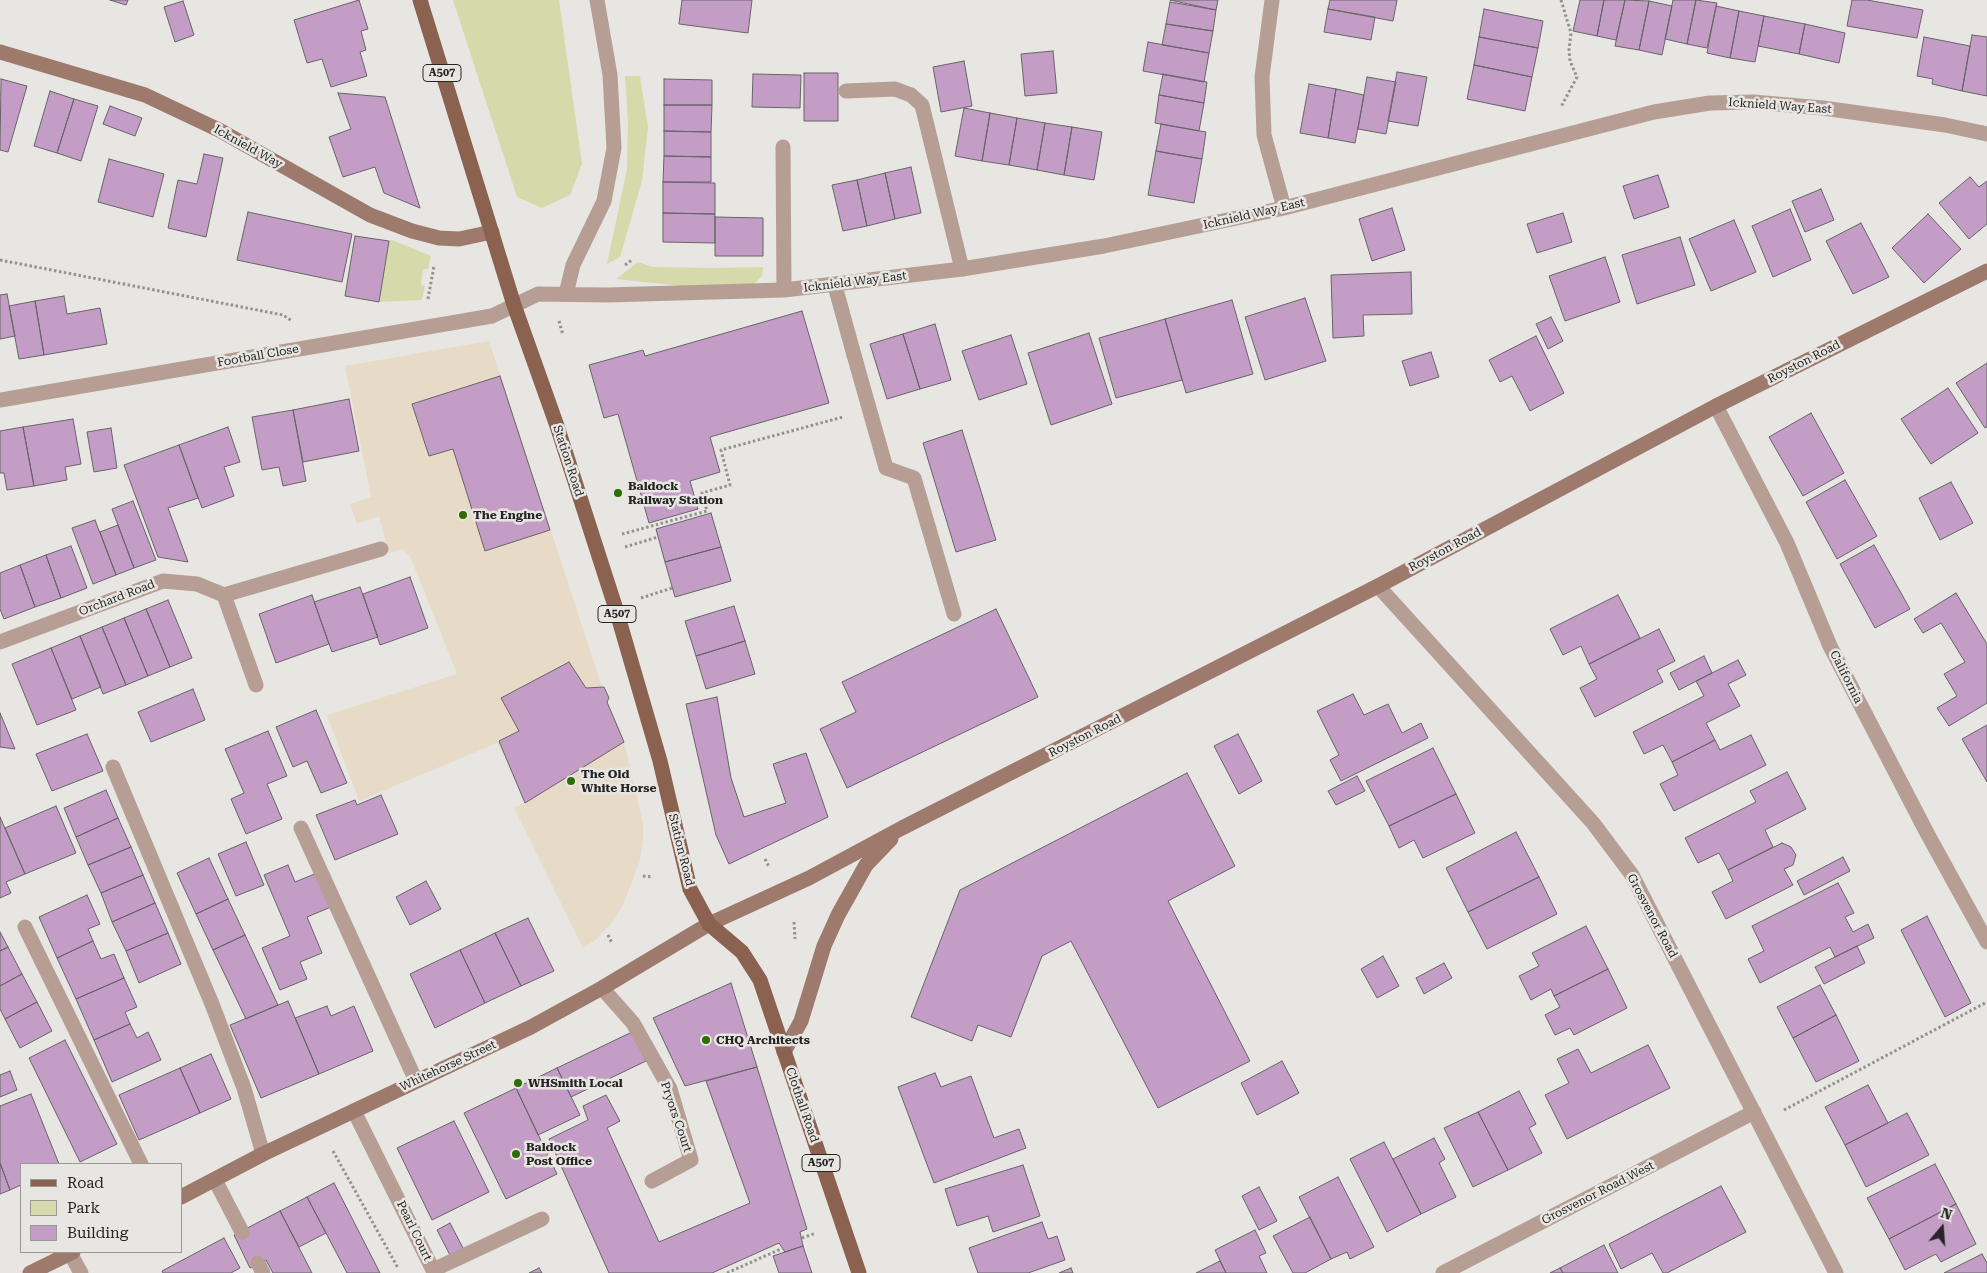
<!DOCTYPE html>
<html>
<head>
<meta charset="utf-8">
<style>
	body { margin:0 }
	#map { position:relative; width:1987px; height:1273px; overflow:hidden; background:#e8e6e2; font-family:"Roboto Serif",serif }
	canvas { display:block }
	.legend { position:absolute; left:20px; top:1163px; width:162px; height:90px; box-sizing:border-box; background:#e8e6e2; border:1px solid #9a9996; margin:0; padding:6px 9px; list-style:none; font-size:15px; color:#262524 }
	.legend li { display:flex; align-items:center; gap:10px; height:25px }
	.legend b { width:25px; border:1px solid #9a9996 }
	.north { position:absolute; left:1917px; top:1203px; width:50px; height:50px; -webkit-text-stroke:4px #e8e6e2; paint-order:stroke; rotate:18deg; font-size:14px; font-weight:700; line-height:20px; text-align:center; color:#262524 }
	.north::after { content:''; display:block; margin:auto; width:18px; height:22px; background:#262524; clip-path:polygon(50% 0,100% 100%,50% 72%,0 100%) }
</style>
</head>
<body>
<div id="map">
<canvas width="1987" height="1273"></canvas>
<ul class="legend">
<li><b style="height:6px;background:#8b614f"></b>Road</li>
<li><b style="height:14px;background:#d6daab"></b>Park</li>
<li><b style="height:14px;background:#c49dc7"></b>Building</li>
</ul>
<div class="north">N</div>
</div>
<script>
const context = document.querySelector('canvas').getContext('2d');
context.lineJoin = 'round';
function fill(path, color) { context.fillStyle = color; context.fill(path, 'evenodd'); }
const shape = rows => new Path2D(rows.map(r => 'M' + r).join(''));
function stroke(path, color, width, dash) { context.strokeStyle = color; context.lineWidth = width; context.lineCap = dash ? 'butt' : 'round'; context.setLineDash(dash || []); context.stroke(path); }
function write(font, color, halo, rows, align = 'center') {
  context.font = font + ' "Roboto Serif",serif'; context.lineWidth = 5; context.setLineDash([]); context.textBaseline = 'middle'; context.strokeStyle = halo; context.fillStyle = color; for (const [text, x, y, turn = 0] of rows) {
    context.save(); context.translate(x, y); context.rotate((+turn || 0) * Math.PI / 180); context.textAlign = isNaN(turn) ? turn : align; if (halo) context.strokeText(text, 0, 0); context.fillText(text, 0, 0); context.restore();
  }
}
const commercial = shape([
	[489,341,602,687,609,698,607,702,620,730,618,733,624,742,643,823,643,840,640,860,624,903,614,920,597,939,583,948,514,808,525,802,497,743,359,801,327,715,457,674,410,556,402,549,389,553,379,516,357,524,350,504,371,497,345,366]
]);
const green = shape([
	[453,0,559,0,582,164,570,195,542,208,517,197],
	[625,76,640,76,648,127,642,181,620,257,607,264,627,169,628,121],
	[392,240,431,256,428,269,423,269,421,285,425,286,422,300,379,302,389,241],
	[638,262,653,267,713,268,763,267,762,276,754,284,681,286,616,279]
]);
const building = shape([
	[110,0,128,0,126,5,110,0],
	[359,0,368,29,361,31,366,50,360,52,367,76,331,87,322,59,307,63,294,20,359,0],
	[682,0,752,0,748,33,679,24,682,0],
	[1170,0,1218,0,1216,10,1170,0],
	[1330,0,1397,0,1393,21,1328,9,1330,0],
	[1580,0,1604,0,1597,36,1573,31,1580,0],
	[1604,0,1625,0,1616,40,1597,36,1604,0],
	[1625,0,1649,1,1639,50,1615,46,1625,0],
	[1673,0,1696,0,1687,44,1665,39,1673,0],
	[1696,0,1717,3,1707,48,1687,44,1696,0],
	[1852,0,1867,0,1923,10,1917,38,1847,26,1852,0],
	[183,1,194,35,175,42,164,7,183,1],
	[1649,1,1672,6,1662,55,1639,50,1649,1],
	[1170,2,1216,10,1213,31,1166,24,1170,2],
	[1716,6,1739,11,1730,58,1707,53,1716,6],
	[1328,9,1375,17,1371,40,1324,32,1328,9],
	[1484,9,1543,21,1538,48,1479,37,1484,9],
	[1739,11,1764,16,1755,62,1730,58,1739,11],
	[1764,16,1805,24,1799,54,1758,46,1764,16],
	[1166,24,1213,31,1209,53,1162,45,1166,24],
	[1805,24,1845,33,1839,63,1799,54,1805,24],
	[1972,35,1987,37,1987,96,1962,91,1972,35],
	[1479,37,1538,48,1532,77,1474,65,1479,37],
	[1924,37,1970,46,1962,91,1932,84,1933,79,1917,76,1924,37],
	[1148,42,1209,53,1204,82,1143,71,1148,42],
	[1053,51,1057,93,1025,96,1021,54,1053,51],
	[964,61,972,106,941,112,933,67,964,61],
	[1474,65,1532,77,1525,111,1467,99,1474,65],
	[1397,72,1427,77,1418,126,1388,121,1397,72],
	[804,73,838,73,838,121,804,121,804,73],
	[753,74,801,75,800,108,752,107,753,74],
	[1163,74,1207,82,1204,103,1159,95,1163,74],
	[1367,77,1396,82,1386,134,1358,129,1367,77],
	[1,79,27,86,8,152,0,150,1,79],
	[664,79,712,80,712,105,664,105,664,79],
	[1309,84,1336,89,1328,138,1300,133,1309,84],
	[1336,89,1364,95,1355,143,1328,138,1336,89],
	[50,91,74,99,57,153,34,146,50,91],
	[338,93,385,97,420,208,384,193,375,167,343,177,329,137,351,129,338,93],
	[1159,95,1204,103,1199,131,1155,123,1159,95],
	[74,99,98,106,81,161,57,153,74,99],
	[664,105,712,105,711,132,664,131,664,105],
	[110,106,142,118,135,136,103,124,110,106],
	[964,108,990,113,982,161,955,156,964,108],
	[990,113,1017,118,1009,165,982,161,990,113],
	[1017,118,1045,123,1037,170,1009,165,1017,118],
	[1045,123,1072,127,1064,175,1037,170,1045,123],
	[1161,124,1206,132,1202,159,1156,151,1161,124],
	[1072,127,1102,132,1094,180,1064,175,1072,127],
	[664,131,711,132,711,157,664,156,664,131],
	[1156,151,1202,159,1194,203,1148,195,1156,151],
	[204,154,223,158,206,237,168,228,178,180,197,184,204,154],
	[664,156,711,157,711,182,663,182,664,156],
	[109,159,164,174,153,217,98,202,109,159],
	[911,167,921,213,895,219,885,173,911,167],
	[885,173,895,219,867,226,857,180,885,173],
	[1658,175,1669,207,1634,219,1623,186,1658,175],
	[1970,177,1979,187,1987,181,1987,224,1969,239,1939,203,1970,177],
	[857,180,867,226,843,231,832,185,857,180],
	[663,182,715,183,715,214,663,213,663,182],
	[1821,189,1834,220,1805,232,1792,201,1821,189],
	[1392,208,1405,250,1372,261,1359,219,1392,208],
	[1790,209,1811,260,1773,277,1752,226,1790,209],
	[248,212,352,234,342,282,237,260,248,212],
	[663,213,715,214,715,243,663,242,663,213],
	[1563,213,1572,242,1537,253,1527,224,1563,213],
	[1928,214,1961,249,1924,283,1892,248,1928,214],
	[715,217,763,218,763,256,715,256,715,217],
	[1734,220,1756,272,1711,291,1689,239,1734,220],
	[1861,223,1889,277,1853,294,1826,241,1861,223],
	[355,236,389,241,379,302,345,296,355,236],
	[1680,237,1695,285,1637,304,1622,255,1680,237],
	[1605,257,1620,302,1565,321,1549,276,1605,257],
	[1411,272,1412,314,1363,315,1364,336,1333,338,1331,275,1411,272],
	[7,294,15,336,0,339,0,295,7,294],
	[64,296,67,314,100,308,107,344,44,355,35,301,64,296],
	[1305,298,1326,361,1265,380,1245,317,1305,298],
	[1232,300,1253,374,1186,393,1165,319,1232,300],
	[35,301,44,355,19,359,9,306,35,301],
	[802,311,829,403,710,437,720,472,690,481,698,509,649,523,618,414,604,418,589,365,643,350,645,356,802,311],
	[1551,317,1563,341,1548,349,1536,324,1551,317],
	[1165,319,1182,380,1116,398,1099,338,1165,319],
	[935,324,951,380,920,389,903,334,935,324],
	[1089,333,1112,404,1051,425,1028,353,1089,333],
	[903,334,920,389,887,399,870,344,903,334],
	[1011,335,1027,384,979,400,962,351,1011,335],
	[1536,336,1564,393,1530,411,1512,376,1500,382,1489,360,1536,336],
	[1431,352,1439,377,1410,386,1402,361,1431,352],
	[1987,363,1987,427,1985,428,1956,383,1987,363],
	[500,376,550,530,485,551,453,449,429,456,412,404,500,376],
	[1948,388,1978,433,1931,464,1901,419,1948,388],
	[349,399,359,451,303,462,293,410,349,399],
	[293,410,306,481,283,486,279,467,262,470,252,417,293,410],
	[1811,413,1844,473,1803,496,1769,437,1811,413],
	[73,419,81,464,65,467,67,480,34,486,23,427,73,419],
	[23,427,34,486,7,490,4,473,0,473,0,431,23,427],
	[228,427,240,462,224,467,234,496,202,508,179,445,228,427],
	[111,428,117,468,94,472,87,432,111,428],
	[962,430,996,540,956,552,923,443,962,430],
	[179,445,198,498,168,508,188,562,158,557,124,465,179,445],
	[1845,480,1877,536,1837,559,1806,502,1845,480],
	[1951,482,1973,523,1940,540,1919,498,1951,482],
	[133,501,156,560,134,568,112,509,133,501],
	[711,513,721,547,665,562,656,529,711,513],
	[95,520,116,575,93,584,72,528,95,520],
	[118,525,134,568,116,575,100,532,118,525],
	[1874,545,1910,609,1875,628,1840,564,1874,545],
	[71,546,87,588,61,598,46,555,71,546],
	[721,547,731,581,675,597,665,562,721,547],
	[46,555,61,598,35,607,20,565,46,555],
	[20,565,35,607,4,619,0,609,0,573,20,565],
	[410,577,428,628,380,645,363,594,410,577],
	[360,587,378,637,332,652,314,602,360,587],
	[1956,593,1987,644,1987,703,1949,726,1937,708,1957,696,1944,674,1965,662,1941,623,1923,633,1914,619,1956,593],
	[312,595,329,644,276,663,259,614,312,595],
	[1618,595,1640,638,1589,664,1581,646,1563,655,1550,629,1618,595],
	[168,600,192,658,170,667,146,609,168,600],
	[734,606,745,641,696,656,685,621,734,606],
	[146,609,170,667,148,676,124,618,146,609],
	[996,609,1038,697,847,788,820,729,856,712,842,682,996,609],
	[124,618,148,676,126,685,102,627,124,618],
	[102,627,126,685,103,694,80,636,102,627],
	[1659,629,1675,661,1657,670,1663,682,1595,717,1580,688,1597,679,1589,664,1659,629],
	[80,636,101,687,72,699,51,648,80,636],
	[745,641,755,674,706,689,696,656,745,641],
	[51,648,76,710,37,725,12,664,51,648],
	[1704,656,1712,673,1679,690,1670,673,1704,656],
	[1738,660,1746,675,1728,684,1740,706,1706,723,1715,740,1672,762,1663,745,1644,754,1633,732,1704,696,1696,681,1738,660],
	[569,662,586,688,604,687,609,698,607,702,624,742,525,803,499,741,519,731,501,698,569,662],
	[193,689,205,720,151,742,138,712,193,689],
	[1353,694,1364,715,1388,704,1402,733,1421,723,1428,738,1341,781,1330,760,1339,755,1317,711,1353,694],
	[717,697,731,778,744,817,786,803,773,764,806,753,828,817,729,864,716,835,686,704,717,697],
	[316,710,347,783,321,793,307,761,293,767,276,727,316,710],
	[0,713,15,749,0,747,0,713],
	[1987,725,1987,782,1962,739,1987,725],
	[268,731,287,776,267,784,282,819,246,834,231,799,244,793,225,749,268,731],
	[87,734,103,771,52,791,36,754,87,734],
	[1238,734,1262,781,1239,794,1214,746,1238,734],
	[1751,735,1766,765,1674,811,1660,784,1678,775,1672,762,1715,740,1720,750,1751,735],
	[1433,748,1456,794,1389,826,1366,781,1433,748],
	[1787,772,1806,809,1765,830,1773,847,1728,870,1719,853,1698,863,1685,838,1756,802,1750,791,1787,772],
	[1187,773,1235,866,1168,901,1250,1061,1158,1108,1071,941,1042,956,1011,1037,978,1025,972,1041,911,1017,960,890,1187,773],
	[1357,776,1365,791,1336,805,1328,791,1357,776],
	[106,790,118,818,76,837,64,808,106,790],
	[1456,794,1475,833,1423,858,1414,840,1399,848,1389,826,1456,794],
	[381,795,398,834,335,860,316,815,355,800,357,805,381,795],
	[56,806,76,853,25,874,5,828,56,806],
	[0,817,25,874,6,882,11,893,0,898,0,817],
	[118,818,131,847,88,865,76,837,118,818],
	[1516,832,1539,877,1468,912,1446,868,1516,832],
	[246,842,264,885,236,896,218,854,246,842],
	[1782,843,1791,847,1796,855,1793,865,1784,869,1793,885,1726,919,1712,892,1733,881,1728,870,1782,843],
	[131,847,143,875,101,893,88,865,131,847],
	[1843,857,1850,871,1804,895,1797,881,1843,857],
	[209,858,228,899,196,914,177,873,209,858],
	[288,865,295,882,317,873,331,907,307,917,322,953,300,962,307,979,280,990,262,948,290,936,264,875,288,865],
	[143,875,155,903,112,922,101,893,143,875],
	[1539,877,1557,914,1487,949,1468,912,1539,877],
	[426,881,441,909,410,925,396,897,426,881],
	[1838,883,1854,913,1845,917,1853,932,1868,924,1874,938,1835,957,1830,947,1760,983,1748,959,1764,951,1752,926,1838,883],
	[87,895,100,924,88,929,93,941,57,958,39,917,87,895],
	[228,899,245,935,213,950,196,914,228,899],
	[155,903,168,933,126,951,112,922,155,903],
	[1927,916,1971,1003,1945,1017,1901,930,1927,916],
	[528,918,554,971,521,986,495,933,528,918],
	[1586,926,1608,969,1554,996,1551,989,1531,1000,1519,976,1539,966,1532,953,1586,926],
	[0,932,8,947,0,951,0,932],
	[168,933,181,964,139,983,126,951,168,933],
	[495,933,521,986,485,1003,460,950,495,933],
	[245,935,278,1005,246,1019,213,950,245,935],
	[93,941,101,959,114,954,124,978,76,999,57,958,93,941],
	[1857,946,1865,963,1824,984,1815,967,1857,946],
	[8,947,22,974,0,986,0,951,8,947],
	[460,950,485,1003,435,1028,410,974,460,950],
	[1383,956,1399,986,1377,998,1361,969,1383,956],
	[1444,963,1452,978,1424,994,1416,978,1444,963],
	[1608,969,1627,1008,1574,1035,1570,1028,1555,1035,1545,1015,1560,1007,1554,996,1608,969],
	[22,974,37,1002,5,1019,0,1009,0,986,22,974],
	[124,978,137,1007,125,1012,130,1024,94,1040,76,999,124,978],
	[731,983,757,1067,685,1086,653,1018,731,983],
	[1820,985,1836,1015,1793,1038,1777,1007,1820,985],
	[288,1001,319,1074,261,1098,230,1025,288,1001],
	[37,1002,52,1031,20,1048,5,1019,37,1002],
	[327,1006,331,1016,354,1006,373,1051,319,1074,295,1018,327,1006],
	[1836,1015,1859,1061,1816,1082,1793,1038,1836,1015],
	[130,1024,137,1038,148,1032,161,1060,112,1082,94,1040,130,1024],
	[632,1032,646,1061,571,1097,557,1068,632,1032],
	[65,1040,117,1144,80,1162,29,1058,65,1040],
	[1648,1045,1670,1088,1567,1139,1545,1095,1569,1083,1557,1059,1578,1049,1591,1073,1648,1045],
	[211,1054,231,1099,200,1113,180,1068,211,1054],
	[1282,1061,1299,1093,1257,1115,1241,1083,1282,1061],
	[757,1067,807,1229,800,1232,803,1246,785,1252,779,1243,712,1273,609,1273,549,1139,588,1120,583,1106,606,1095,620,1121,607,1128,659,1242,750,1203,706,1081,757,1067],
	[180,1068,200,1113,139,1140,119,1095,180,1068],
	[557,1068,580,1115,538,1135,516,1088,557,1068],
	[10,1071,17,1090,0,1097,0,1075,10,1071],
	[935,1073,941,1087,971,1076,994,1138,1019,1129,1026,1148,934,1183,898,1087,935,1073],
	[1868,1085,1888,1123,1845,1145,1825,1107,1868,1085],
	[516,1088,557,1174,506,1199,464,1113,516,1088],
	[1519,1091,1536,1124,1529,1128,1542,1153,1508,1170,1478,1112,1519,1091],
	[31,1094,59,1164,21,1164,21,1185,10,1190,0,1163,0,1106,31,1094],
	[1478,1112,1508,1170,1473,1187,1444,1128,1478,1112],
	[1907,1113,1929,1155,1866,1187,1845,1145,1907,1113],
	[454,1121,489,1192,432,1220,397,1148,454,1121],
	[1434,1138,1445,1159,1439,1163,1456,1197,1421,1214,1393,1159,1434,1138],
	[1384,1142,1421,1214,1387,1232,1350,1159,1384,1142],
	[0,1163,10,1190,0,1194,0,1163],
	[1935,1164,1956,1204,1889,1239,1867,1198,1935,1164],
	[1023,1165,1040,1216,993,1232,988,1216,957,1226,945,1189,1023,1165],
	[1338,1177,1374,1247,1350,1259,1347,1252,1331,1259,1299,1197,1338,1177],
	[334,1183,380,1273,347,1273,307,1197,334,1183],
	[1721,1186,1746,1232,1667,1273,1663,1273,1652,1253,1621,1269,1609,1244,1721,1186],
	[1259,1187,1277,1221,1259,1230,1242,1196,1259,1187],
	[307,1197,326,1233,299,1247,280,1211,307,1197],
	[1956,1204,1976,1244,1941,1262,1936,1254,1905,1270,1889,1239,1956,1204],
	[280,1211,312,1273,273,1273,266,1260,250,1268,234,1235,280,1211],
	[1310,1217,1331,1259,1305,1273,1293,1273,1273,1236,1310,1217],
	[1042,1222,1048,1239,1057,1236,1065,1260,1028,1273,978,1273,969,1248,1042,1222],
	[450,1223,464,1250,451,1257,437,1230,450,1223],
	[1255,1230,1266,1253,1259,1256,1267,1273,1226,1273,1215,1250,1255,1230],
	[224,1238,240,1268,231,1273,163,1273,162,1271,224,1238],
	[1604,1245,1618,1273,1563,1273,1560,1268,1604,1245],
	[803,1246,812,1273,779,1273,773,1256,803,1246],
	[1982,1254,1987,1263,1987,1273,1944,1273,1982,1254],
	[1220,1261,1226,1273,1196,1273,1220,1261],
	[539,1268,542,1273,529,1273,539,1268],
	[1071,1268,1073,1273,1059,1273,1071,1268],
	[1560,1268,1563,1273,1550,1273,1560,1268]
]);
const path = shape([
	[1561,0,1571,33,1569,50,1570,61,1577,77,1561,107],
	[0,260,283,315,292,321],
	[625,265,632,260],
	[428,299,434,266],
	[559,321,563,335],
	[622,534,707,511,702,493,730,485,721,450,843,417],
	[625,547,658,537],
	[641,598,672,588],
	[765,859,769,867],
	[643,876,652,877],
	[794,922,795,939],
	[608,935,612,943],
	[1784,1110,1987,1002],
	[333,1151,398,1268],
	[802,1238,816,1233],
	[727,1273,783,1248]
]);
const lane = shape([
	[846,91,895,89,911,95,922,105,962,269],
	[854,355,886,468,914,478,954,614],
	[224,595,256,685],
	[113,767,212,1004,244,1088,263,1154],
	[301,828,416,1081],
	[25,927,141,1164],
	[602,988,633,1023,670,1089,691,1160,652,1181],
	[354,1111,433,1270,542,1219],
	[215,1180,242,1232],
	[70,1253,81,1273],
	[258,1263,263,1273]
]);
const street = shape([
	[1272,0,1262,77,1264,135,1284,208],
	[783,147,784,290],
	[835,286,854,355],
	[566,294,573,265,604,201,614,148,610,75,597,0],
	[0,400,492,316,538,294,607,295,784,290,962,269,1104,246,1284,208,1654,112,1710,103,1753,102,1823,108,1945,125,1987,134],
	[1716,406,1787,543,1830,646,1927,833,1987,942],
	[1378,586,1593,823,1632,875,1836,1273],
	[0,642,163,581,197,584,224,595,381,549],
	[1443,1273,1754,1112]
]);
const secondary = shape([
	[0,52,145,95,219,130,370,215,412,231,439,238,459,239,492,232],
	[784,1052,801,1021,824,946,838,915,866,865,891,839],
	[181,1197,263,1154,531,1027,602,988,709,924,809,878,902,828,1378,586,1716,406,1987,271],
	[30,1273,73,1252]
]);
const primary = shape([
	[420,0,514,305,557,426,615,606,660,761,690,889,709,924,742,952,760,980,859,1273]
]);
const markers = [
	[618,493,5,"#2e6d02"],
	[463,515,5,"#2e6d02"],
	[571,781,5,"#2e6d02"],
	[706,1040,5,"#2e6d02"],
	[518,1083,5,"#2e6d02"],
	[516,1154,5,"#2e6d02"]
];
const shields = [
	[442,73,38],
	[617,614,38],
	[821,1163,38]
];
const shieldNames = [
	["A507",442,73],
	["A507",617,614],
	["A507",821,1163]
];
const streetNames = [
	["Icknield Way East",1780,106,4],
	["Icknield Way",248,147,29],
	["Icknield Way East",1254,214,-13],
	["Icknield Way East",855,282,-7],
	["Football Close",258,356,-10],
	["Royston Road",1804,362,-27],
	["Station Road",568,461,72],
	["Royston Road",1445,550,-28],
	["Orchard Road",117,598,-21],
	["California",1846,677,63],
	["Royston Road",1085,736,-27],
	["Station Road",681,850,76],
	["Grosvenor Road",1652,916,62],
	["Whitehorse Street",448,1066,-25],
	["Clothall Road",802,1105,71],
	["Pryors Court",676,1117,71],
	["Grosvenor Road West",1598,1193,-27],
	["Pearl Court",414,1231,64]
];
const poiNames = [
	["Baldock",628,486],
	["Railway Station",628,500],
	["The Engine",473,515],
	["The Old",581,774],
	["White Horse",581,788],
	["CHQ Architects",716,1040],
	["WHSmith Local",528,1083],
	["Baldock",526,1147],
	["Post Office",526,1161]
];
fill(commercial, '#e7dbc7');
fill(green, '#d6daab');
fill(building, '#c49dc7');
stroke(building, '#676467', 1);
stroke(path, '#93928f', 3, [2.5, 2.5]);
stroke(lane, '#b69e94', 15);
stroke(street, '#b69e94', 15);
stroke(secondary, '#9e7a6c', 15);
stroke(primary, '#8b614f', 15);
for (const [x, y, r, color] of markers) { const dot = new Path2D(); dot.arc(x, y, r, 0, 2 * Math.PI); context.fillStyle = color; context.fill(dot); stroke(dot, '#e8e6e2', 2); }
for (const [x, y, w] of shields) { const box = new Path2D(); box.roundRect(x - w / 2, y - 8.5, w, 17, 4); context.fillStyle = '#e8e6e2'; context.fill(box); stroke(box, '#262524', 1); }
write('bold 11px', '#262524', null, shieldNames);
write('12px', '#262524', '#e8e6e2', streetNames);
write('bold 12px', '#262524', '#e8e6e2', poiNames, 'left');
</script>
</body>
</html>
